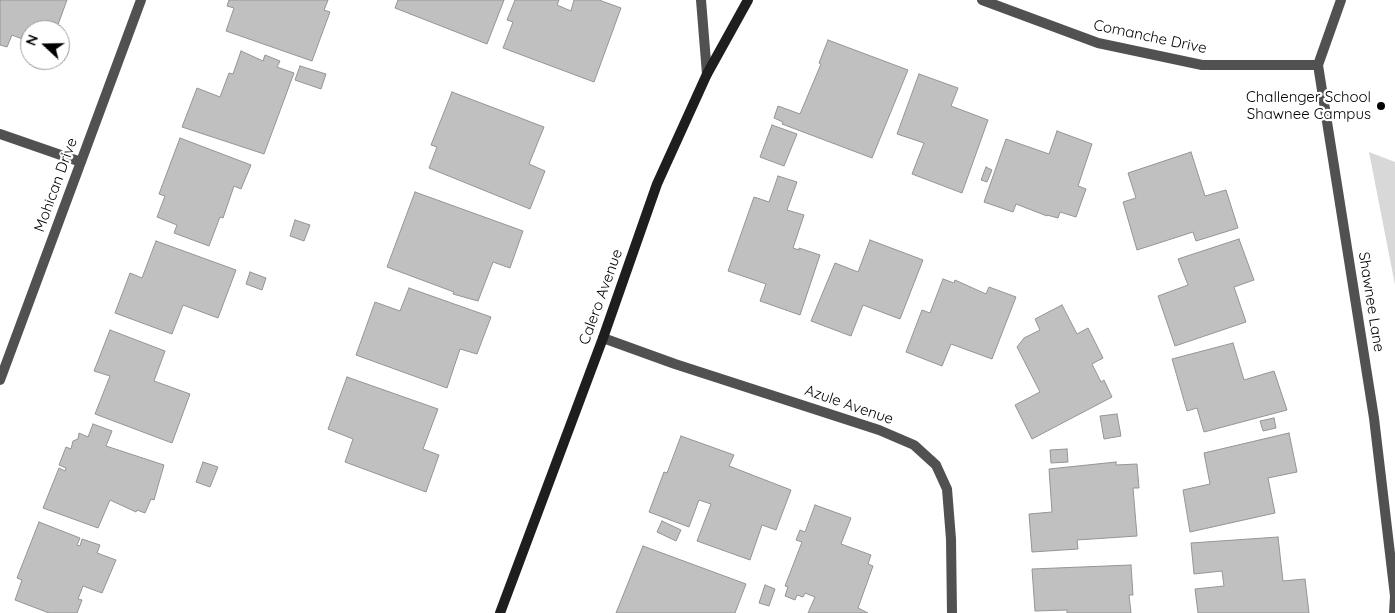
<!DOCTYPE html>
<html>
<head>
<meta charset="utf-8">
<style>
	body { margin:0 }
	#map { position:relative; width:1395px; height:613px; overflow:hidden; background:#fff; font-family:Quicksand,sans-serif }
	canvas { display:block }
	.north { position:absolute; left:20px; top:20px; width:50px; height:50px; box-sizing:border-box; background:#fff; border:1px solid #999; border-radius:50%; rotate:291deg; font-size:14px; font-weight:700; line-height:20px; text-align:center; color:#000 }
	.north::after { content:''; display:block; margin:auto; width:18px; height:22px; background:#000; clip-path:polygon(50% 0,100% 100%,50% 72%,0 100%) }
</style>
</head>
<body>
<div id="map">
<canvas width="1395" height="613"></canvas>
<div class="north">N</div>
</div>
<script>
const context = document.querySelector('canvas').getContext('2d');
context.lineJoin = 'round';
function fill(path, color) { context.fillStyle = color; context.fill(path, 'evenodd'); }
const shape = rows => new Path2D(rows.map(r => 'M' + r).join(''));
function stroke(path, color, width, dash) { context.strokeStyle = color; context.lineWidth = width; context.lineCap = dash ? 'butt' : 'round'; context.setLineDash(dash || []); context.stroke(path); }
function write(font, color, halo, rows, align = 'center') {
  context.font = font + ' Quicksand,sans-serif'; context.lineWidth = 4.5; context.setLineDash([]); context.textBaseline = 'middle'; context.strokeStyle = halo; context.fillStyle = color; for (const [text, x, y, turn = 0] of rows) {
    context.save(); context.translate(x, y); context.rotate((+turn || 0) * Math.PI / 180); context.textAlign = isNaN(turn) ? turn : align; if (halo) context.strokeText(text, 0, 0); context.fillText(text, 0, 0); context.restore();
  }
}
const green = shape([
	[1369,152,1395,162,1395,285]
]);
const building = shape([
	[0,0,67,0,56,30,30,30,30,42,12,35,7,47,0,45,0,0],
	[229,0,328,0,324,10,330,12,312,61,226,31,234,8,227,6,229,0],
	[398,0,504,0,487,44,395,8,398,0],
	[515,0,559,0,557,5,571,11,574,0,599,0,621,8,594,82,503,48,513,22,507,20,515,0],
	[828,40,908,70,872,158,782,124,783,122,774,118,778,106,800,114,821,64,819,63,828,40],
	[241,51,263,61,265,55,280,61,277,67,294,73,264,154,182,127,197,88,220,97,229,73,233,74,241,51],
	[300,66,326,74,321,89,295,80,300,66],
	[919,74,958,88,951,106,988,120,962,193,912,174,924,143,897,134,919,74],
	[452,92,544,127,529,164,545,171,530,209,429,168,437,147,431,145,452,92],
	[772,125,797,134,784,166,760,157,772,125],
	[1057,131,1092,144,1078,186,1086,189,1076,217,1060,212,1058,218,1047,215,1047,216,1016,204,1013,212,984,202,1006,139,1049,154,1057,131],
	[180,138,251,165,241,189,234,186,223,218,220,217,209,246,174,233,177,225,157,217,165,196,159,194,180,138],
	[1191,152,1205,196,1226,190,1238,228,1196,241,1193,232,1137,250,1123,202,1136,198,1128,173,1191,152],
	[986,167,992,170,987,182,981,180,986,167],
	[778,176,797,182,787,210,804,215,793,248,799,250,799,248,820,255,800,315,760,301,766,284,728,271,754,197,769,202,778,176],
	[415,192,523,231,510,268,493,262,478,301,453,294,454,292,387,267,415,192],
	[295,220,310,225,304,241,290,236,295,220],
	[1239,239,1254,280,1234,287,1246,322,1175,346,1158,296,1188,285,1178,259,1239,239],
	[870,240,923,260,900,319,863,305,851,336,811,321,835,263,858,272,870,240],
	[156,241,236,270,218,318,183,305,172,334,115,313,130,273,142,278,156,241],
	[250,272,266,278,262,290,246,284,250,272],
	[943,279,954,283,955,280,986,294,989,287,1016,297,992,359,951,344,942,366,906,352,922,310,930,313,943,279],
	[409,288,491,317,477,354,460,349,447,388,356,355,375,302,400,311,409,288],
	[1062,305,1077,334,1088,328,1103,358,1092,364,1101,382,1104,380,1112,397,1032,439,1015,405,1040,392,1017,347,1024,338,1040,330,1035,319,1062,305],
	[110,330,165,351,154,381,190,394,172,443,95,414,110,376,94,371,110,330],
	[1233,343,1244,380,1274,371,1287,410,1204,432,1197,408,1187,411,1172,359,1233,343],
	[347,377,438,409,423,449,439,455,426,492,345,462,353,439,328,429,347,377],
	[1117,414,1121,436,1104,439,1100,416,1117,414],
	[1274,418,1276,428,1263,431,1260,421,1274,418],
	[93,424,112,431,106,446,164,465,154,500,151,499,145,513,137,510,136,512,110,500,98,528,43,508,59,468,65,471,66,468,59,465,66,447,71,449,73,441,78,439,79,433,88,437,93,424],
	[1289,433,1297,472,1268,478,1275,513,1190,532,1183,490,1210,484,1204,453,1289,433],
	[681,436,734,455,729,466,791,490,776,530,762,525,750,560,697,541,711,504,699,500,689,527,649,512,664,472,667,473,681,436],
	[1067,449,1068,462,1051,463,1050,450,1067,449],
	[203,462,218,467,210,487,196,482,203,462],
	[1116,462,1116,465,1137,464,1139,488,1133,488,1137,536,1077,540,1078,549,1032,552,1029,514,1052,512,1049,469,1116,462],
	[815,505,851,518,841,544,871,555,868,564,873,566,858,608,868,613,808,613,815,597,805,593,803,597,797,595,795,600,785,596,788,587,785,586,802,542,796,540,800,530,805,532,815,505],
	[662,521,681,530,676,541,657,532,662,521],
	[39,522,80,538,77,545,80,546,82,539,100,545,97,553,116,560,102,593,83,586,78,599,82,600,77,613,49,613,15,600,22,580,17,578,39,522],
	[1278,537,1283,581,1305,579,1309,613,1198,613,1195,589,1224,586,1222,571,1194,574,1191,543,1278,537],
	[643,546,746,584,735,613,616,613,643,546],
	[1131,565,1133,595,1129,595,1131,613,1067,613,1067,610,1035,611,1032,569,1131,565],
	[765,585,775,589,769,606,759,603,765,585]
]);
const street = shape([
	[701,0,707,74],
	[982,0,1098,43,1202,65,1318,65],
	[1341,0,1318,65,1374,418,1395,596,1394,613],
	[0,134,81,162],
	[603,338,675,364,879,430,914,445,936,465,947,489,951,539,952,613],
	[0,380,141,0]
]);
const secondary = shape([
	[500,613,603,338,657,184,707,74,748,0]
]);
const markers = [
	[1381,106,5,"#000"]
];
const streetNames = [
	["Comanche Drive",1150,37,12],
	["Mohican Drive",56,185,-70],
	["Calero Avenue",601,297,-70],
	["Shawnee Lane",1371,302,81],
	["Azule Avenue",849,405,19]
];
const poiNames = [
	["Challenger School",1371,97],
	["Shawnee Campus",1371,114]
];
fill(green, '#d8d8d8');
fill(building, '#c0c0c0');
stroke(building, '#959595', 1);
stroke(street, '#515151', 10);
stroke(secondary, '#1e1e1e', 10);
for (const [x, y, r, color] of markers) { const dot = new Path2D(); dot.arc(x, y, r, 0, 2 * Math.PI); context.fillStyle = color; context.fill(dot); stroke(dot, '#fff', 2); }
write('15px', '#000', '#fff', streetNames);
write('15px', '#000', '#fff', poiNames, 'right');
</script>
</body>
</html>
